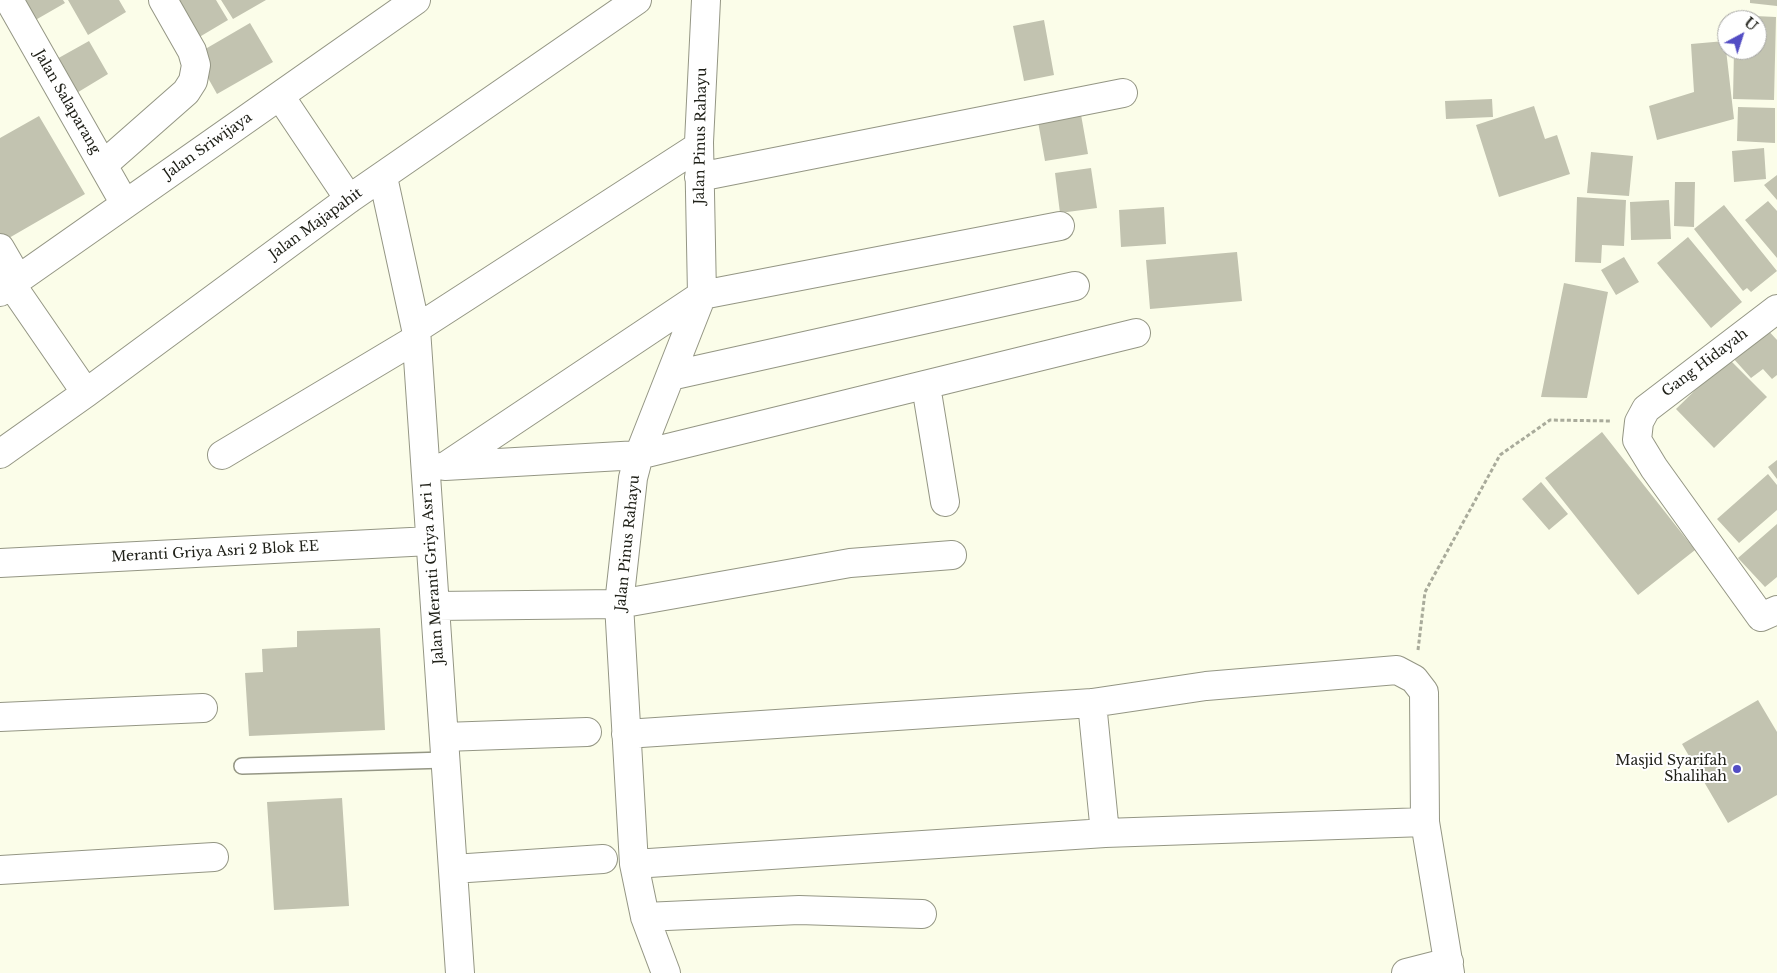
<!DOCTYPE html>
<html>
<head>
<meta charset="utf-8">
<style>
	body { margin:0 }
	#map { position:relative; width:1777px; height:973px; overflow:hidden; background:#fbfde9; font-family:"Libre Baskerville",serif }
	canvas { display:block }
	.north { position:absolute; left:1717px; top:10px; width:50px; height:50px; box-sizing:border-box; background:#fff; border:1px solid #a6a6a3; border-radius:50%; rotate:40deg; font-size:14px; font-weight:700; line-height:20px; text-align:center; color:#202119 }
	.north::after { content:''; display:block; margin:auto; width:18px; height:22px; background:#534dc4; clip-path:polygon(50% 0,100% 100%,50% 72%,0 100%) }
</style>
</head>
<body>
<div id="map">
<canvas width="1777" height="973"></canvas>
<div class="north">U</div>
</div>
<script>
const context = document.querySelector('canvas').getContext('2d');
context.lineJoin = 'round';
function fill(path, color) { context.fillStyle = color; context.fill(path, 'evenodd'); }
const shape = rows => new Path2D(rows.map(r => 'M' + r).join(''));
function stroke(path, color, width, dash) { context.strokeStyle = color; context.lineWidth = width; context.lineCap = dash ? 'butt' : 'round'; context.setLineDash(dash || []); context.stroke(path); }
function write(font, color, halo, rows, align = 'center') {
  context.font = font + ' "Libre Baskerville",serif'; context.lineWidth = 4; context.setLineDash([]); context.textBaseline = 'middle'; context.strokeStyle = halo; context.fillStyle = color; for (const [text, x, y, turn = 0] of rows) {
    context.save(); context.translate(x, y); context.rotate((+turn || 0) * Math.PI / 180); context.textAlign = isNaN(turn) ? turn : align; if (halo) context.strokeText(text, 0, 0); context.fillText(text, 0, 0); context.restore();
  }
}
const building = shape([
	[18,0,63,0,65,3,32,22],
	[68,0,119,0,126,12,88,35],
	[173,0,216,0,228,20,196,39],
	[221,0,266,0,233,19],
	[1750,0,1777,0,1777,6,1750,3],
	[1734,15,1776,17,1774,100,1733,99,1734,50,1757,50,1757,20,1734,20],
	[1044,20,1054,75,1024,81,1013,26],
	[250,23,273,62,217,94,195,55],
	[89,41,108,74,75,94,55,60],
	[1725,41,1734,119,1657,140,1649,106,1694,92,1691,44],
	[1492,99,1493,117,1446,119,1445,101],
	[1534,106,1545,139,1557,135,1570,174,1499,197,1476,125],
	[1738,107,1775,108,1775,143,1737,141],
	[1080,109,1088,154,1045,161,1037,116],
	[39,116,85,194,2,242,0,239,0,138],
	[1764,148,1766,179,1734,182,1732,151],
	[1591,152,1633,156,1629,196,1587,193],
	[1091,168,1097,208,1060,213,1055,173],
	[1777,175,1777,200,1764,185],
	[1675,182,1695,182,1694,227,1674,226],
	[1577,197,1626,200,1624,246,1602,245,1601,263,1575,262],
	[1669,200,1671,239,1631,240,1630,202],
	[1768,201,1777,211,1777,258,1745,220],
	[1724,205,1777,271,1751,292,1747,288,1743,291,1694,229],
	[1164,207,1166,244,1121,247,1119,210],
	[1688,237,1742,302,1711,328,1657,263],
	[1237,252,1242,301,1150,309,1146,260],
	[1624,257,1639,282,1616,295,1601,270],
	[1564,283,1608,292,1587,398,1541,397],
	[1765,327,1777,340,1777,375,1772,379,1763,369,1751,378,1732,357],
	[1728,358,1767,397,1714,448,1676,409],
	[1602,432,1695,550,1638,595,1545,478],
	[1777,460,1777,479,1768,467],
	[1768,474,1777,485,1777,510,1739,543,1717,519],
	[1541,482,1568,514,1549,530,1522,499],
	[1777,524,1777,577,1765,587,1738,558],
	[380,628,385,730,249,736,245,673,263,672,262,649,297,647,297,631],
	[1758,700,1777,732,1777,795,1728,823,1682,744],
	[342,798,349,906,274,910,267,802]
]);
const path = shape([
	[1418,650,1425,592,1500,455,1550,420,1611,421]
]);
const service = shape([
	[242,766,445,760]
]);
const minor = shape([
	[9,0,125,204],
	[280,96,349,199],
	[103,165,186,92,193,81,196,65,192,51,163,0],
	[383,177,416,329,460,973],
	[699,177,1123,93],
	[0,248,18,279],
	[11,284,86,393],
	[0,292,416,0],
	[1777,309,1646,409,1639,422,1637,440,1654,468,1761,617,1777,610],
	[416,329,696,148,699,142],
	[670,376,1075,286],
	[926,386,945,502],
	[0,454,86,393,349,199,637,0],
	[222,455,416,339],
	[445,466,639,455,1136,333],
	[446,466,702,295,1060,226],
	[0,563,430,541],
	[435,606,619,604,850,563,952,555],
	[1092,703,1105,833],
	[0,717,203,708],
	[626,734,1092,703,1206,686,1397,670,1414,679,1424,692,1425,822,1450,973],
	[444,737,587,732],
	[634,864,1105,833,1425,822],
	[453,869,603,859],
	[0,870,214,857],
	[645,917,799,910,922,914],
	[666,973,645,917,634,864,619,604,633,478,639,455,702,295,699,142,706,0],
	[1406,973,1449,962]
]);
const markers = [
	[1737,769,5,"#534dc4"]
];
const streetNames = [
	["Jalan Salaparang",67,102,60],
	["Jalan Pinus Rahayu",701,136,-89],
	["Jalan Sriwijaya",208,146,-35],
	["Jalan Majapahit",316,224,-36],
	["Gang Hidayah",1705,363,-37],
	["Jalan Pinus Rahayu",628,543,-84],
	["Meranti Griya Asri 2 Blok EE",215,552,-3],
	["Jalan Meranti Griya Asri 1",433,573,-94]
];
const poiNames = [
	["Masjid Syarifah",1727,761],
	["Shalihah",1727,777]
];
fill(building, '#c2c3b0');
stroke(service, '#949684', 18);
stroke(minor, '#949684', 30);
stroke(path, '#a9ab9b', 3, [4, 2.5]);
stroke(service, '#fff', 15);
stroke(minor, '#fff', 28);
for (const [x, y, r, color] of markers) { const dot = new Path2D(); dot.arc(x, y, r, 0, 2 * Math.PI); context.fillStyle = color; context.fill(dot); stroke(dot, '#fff', 2); }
write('14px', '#202119', '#fff', streetNames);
write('14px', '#202119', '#fff', poiNames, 'right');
</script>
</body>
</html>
